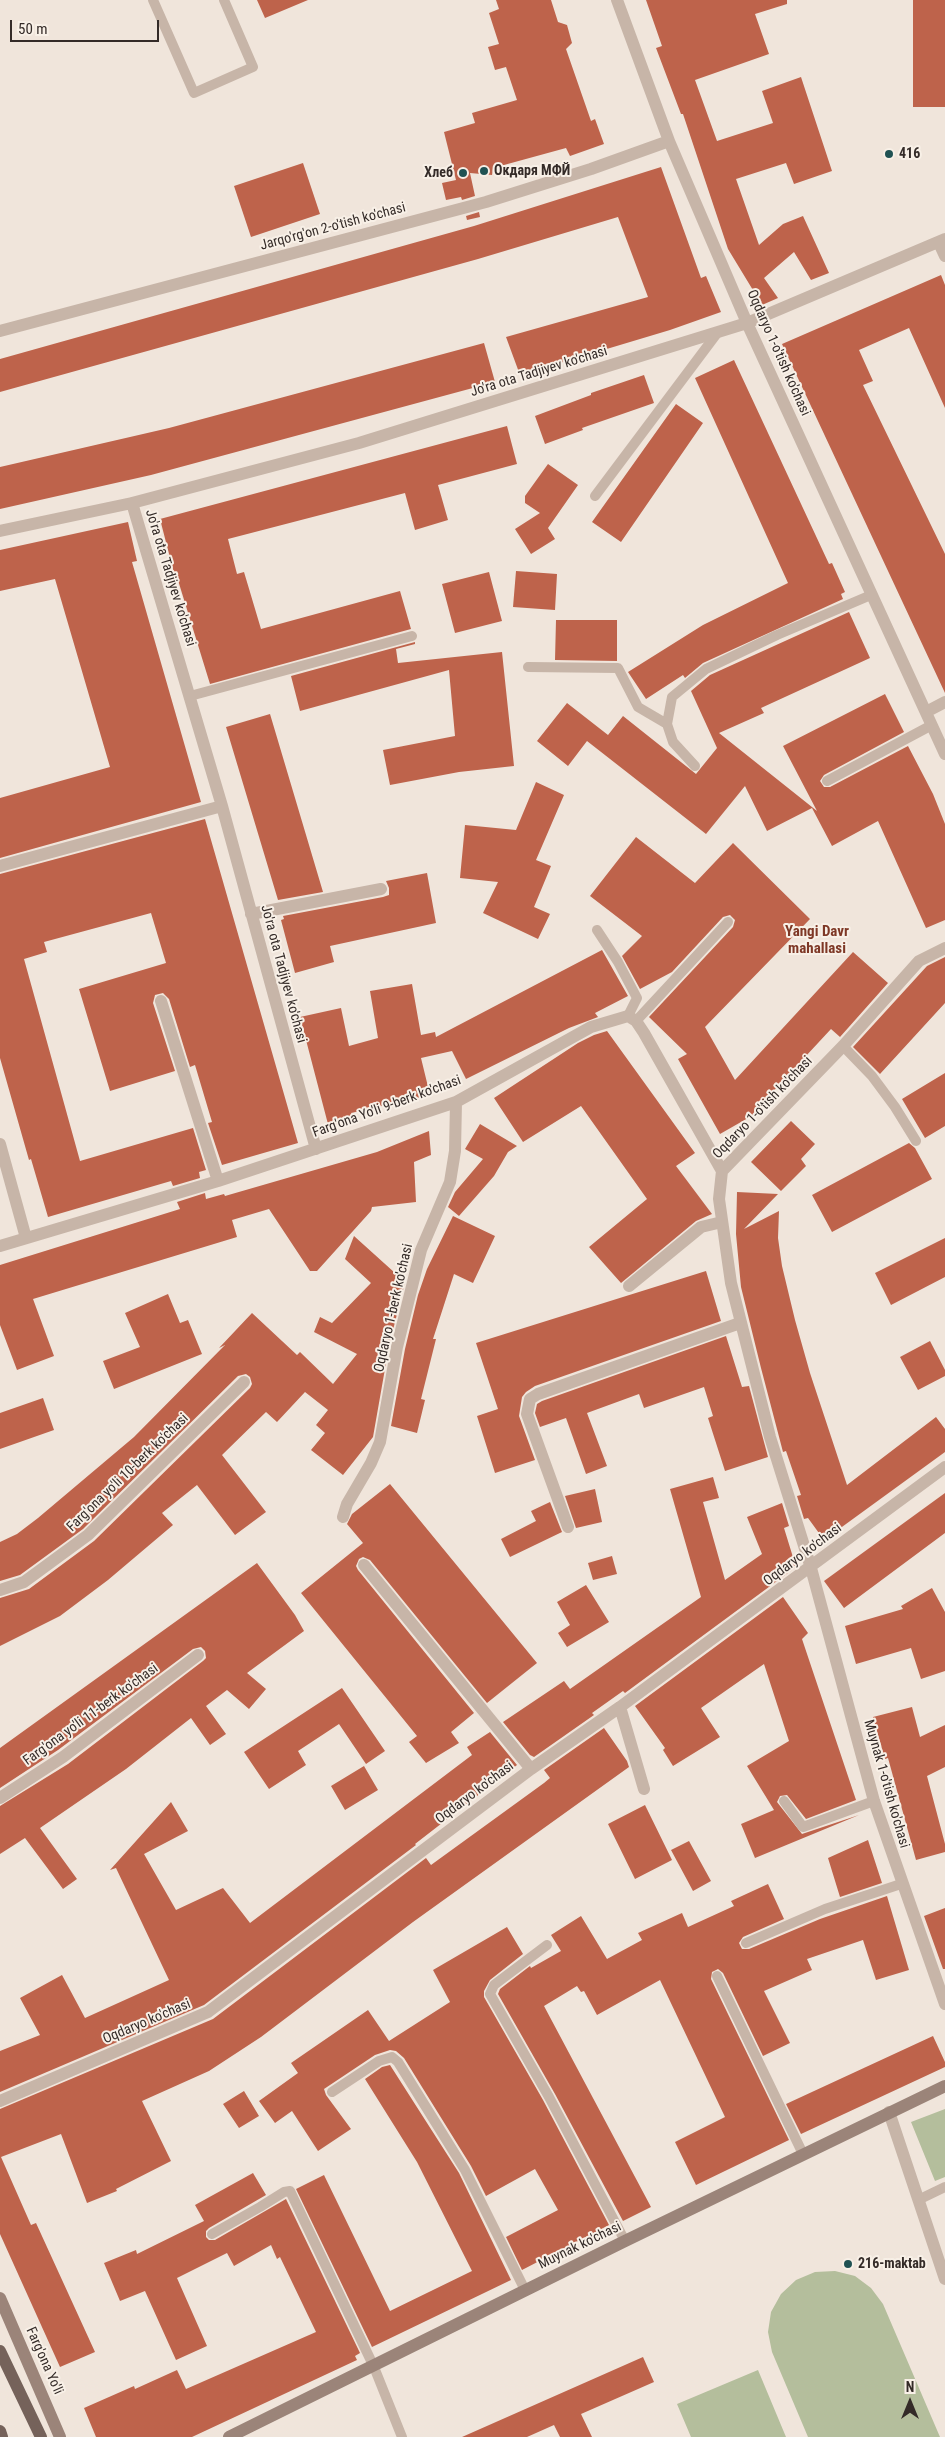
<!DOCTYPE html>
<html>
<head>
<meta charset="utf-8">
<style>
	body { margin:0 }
	#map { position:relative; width:945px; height:2437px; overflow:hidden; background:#f0e5db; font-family:"Roboto Condensed",sans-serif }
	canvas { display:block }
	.north { position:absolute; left:885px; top:2377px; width:50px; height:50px; -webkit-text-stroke:4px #f8f0e7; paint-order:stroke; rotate:0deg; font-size:14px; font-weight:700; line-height:20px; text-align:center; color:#342b28 }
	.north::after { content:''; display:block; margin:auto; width:18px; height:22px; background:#342b28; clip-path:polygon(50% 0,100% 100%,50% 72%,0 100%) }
	.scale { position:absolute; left:10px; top:20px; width:149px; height:22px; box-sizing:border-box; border:2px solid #342b28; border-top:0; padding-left:6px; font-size:15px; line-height:18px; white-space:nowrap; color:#342b28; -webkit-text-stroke:4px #f8f0e7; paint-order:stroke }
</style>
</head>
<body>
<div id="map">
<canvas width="945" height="2437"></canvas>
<div class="north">N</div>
<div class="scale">50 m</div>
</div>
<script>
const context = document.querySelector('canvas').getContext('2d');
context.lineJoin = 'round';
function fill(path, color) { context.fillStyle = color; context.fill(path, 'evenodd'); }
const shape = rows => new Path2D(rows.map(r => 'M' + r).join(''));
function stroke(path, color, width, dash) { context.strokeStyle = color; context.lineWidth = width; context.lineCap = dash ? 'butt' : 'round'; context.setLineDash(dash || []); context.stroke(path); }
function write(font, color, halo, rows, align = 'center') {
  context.font = font + ' "Roboto Condensed",sans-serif'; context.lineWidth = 4; context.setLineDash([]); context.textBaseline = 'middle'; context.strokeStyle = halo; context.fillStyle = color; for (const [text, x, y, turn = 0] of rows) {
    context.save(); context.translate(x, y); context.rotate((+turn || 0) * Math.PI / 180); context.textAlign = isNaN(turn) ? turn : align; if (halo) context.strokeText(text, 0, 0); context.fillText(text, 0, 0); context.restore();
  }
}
const green = shape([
	[945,2109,945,2177,935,2181,911,2122],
	[835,2271,855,2276,871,2288,883,2304,940,2437,808,2437,772,2352,768,2332,771,2312,781,2294,796,2280,815,2272],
	[758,2370,786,2437,691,2437,677,2404]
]);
const building = shape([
	[257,0,308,0,265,18],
	[496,0,551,0,558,22,567,25,572,43,566,49,591,121,595,119,604,144,570,156,566,148,493,168,492,175,470,173,475,196,462,200,461,197,446,200,442,183,456,180,444,132,475,123,472,113,517,100,506,67,495,70,488,47,499,44,489,13,499,9],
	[646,0,787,0,787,4,755,14,769,54,695,80,717,141,773,123,762,91,801,77,832,171,794,184,786,163,736,179,759,245,783,224,803,216,829,273,811,280,794,252,764,278,778,298,762,305,728,249,683,114,681,114,656,48,662,46],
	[913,0,945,0,945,107,913,107],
	[303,163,320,214,251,237,234,186],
	[661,167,701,278,706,276,721,312,670,330,520,375,506,337,648,297,618,217,478,259,0,392,0,359,474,226],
	[479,212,480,217,467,220,466,216],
	[941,275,945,285,945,408,909,328,859,350,873,381,863,385,945,554,945,693,782,344],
	[484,343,495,382,151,475,0,509,0,467,169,428],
	[734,360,829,564,832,563,845,592,841,594,843,599,703,663,685,678,683,675,646,699,628,672,703,625,788,583,695,378],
	[644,375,654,403,582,428,583,430,545,444,535,416,591,395,591,393],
	[676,404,703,423,621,542,592,522],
	[507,426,517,464,438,485,448,520,415,530,405,493,228,539,237,574,244,572,261,629,400,591,411,629,210,684,177,577,175,577,160,519],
	[548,464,578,485,548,528,555,539,531,554,515,529,540,513,525,503,525,496],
	[128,522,137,561,132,562,201,802,0,858,0,798,110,767,55,579,0,591,0,550],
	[516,571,557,574,555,610,513,607],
	[489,572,502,621,455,633,442,584],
	[849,612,870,658,761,708,764,713,719,733,817,811,783,746,885,694,904,732,824,775,820,781,824,787,830,787,908,746,933,794,945,824,945,920,926,928,878,821,832,846,812,808,767,831,745,786,706,834,587,741,568,766,537,741,567,703,608,735,623,716,696,774,717,748,691,691,710,675],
	[556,620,617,620,617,661,555,660],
	[415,642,415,644,396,649,398,663,502,652,514,766,459,772,390,785,383,750,455,736,449,670,300,711,291,676],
	[270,714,323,892,278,900,226,727],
	[536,782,564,795,536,860,551,866,534,907,550,914,538,939,483,913,498,882,460,878,465,825,516,830],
	[205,819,298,1143,222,1165,208,1123,212,1122,195,1065,190,1067,169,999,163,993,155,995,153,1003,175,1071,110,1091,79,989,166,963,151,913,44,942,47,952,24,959,80,1161,193,1128,206,1170,199,1172,200,1178,173,1186,171,1181,48,1217,31,1159,29,1160,0,1058,0,874],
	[636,837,695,883,733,843,810,919,705,1027,735,1080,853,952,888,983,840,1037,831,1029,754,1112,755,1114,720,1134,678,1059,687,1054,649,1017,733,927,735,920,730,915,723,917,672,972,640,989,622,956,642,936,590,896],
	[427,873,436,923,330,946,334,962,295,973,281,920,284,919,283,916,383,897,389,895,389,888,386,881],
	[602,950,628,996,595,1013,598,1017,569,1028,466,1079,452,1051,421,1058,430,1095,351,1113,353,1121,329,1128,300,1017,341,1008,349,1046,378,1038,370,991,412,984,421,1035,435,1032,436,1037],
	[945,957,945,1003,880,1074,853,1047,927,966],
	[607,1031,695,1153,676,1166,712,1214,696,1221,621,1283,589,1247,647,1199,581,1106,523,1142,494,1098,578,1043,594,1035],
	[945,1073,945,1126,925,1138,902,1099],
	[791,1121,815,1144,801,1159,806,1166,781,1191,751,1162],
	[480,1124,517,1146,508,1152,494,1176,459,1216,448,1207,455,1192,483,1159,465,1149],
	[429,1131,431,1155,414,1162,416,1202,372,1207,371,1211,317,1271,310,1271,269,1209,232,1220,237,1237,33,1299,54,1356,17,1370,0,1325,0,1265,180,1209,177,1202,205,1193,206,1199,224,1194,225,1196,377,1152],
	[909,1143,915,1148,932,1179,832,1232,812,1195],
	[737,1192,778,1194,744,1229,779,1211,778,1238,782,1266,795,1320,810,1373,847,1485,936,1417,945,1429,945,1452,824,1540,808,1518,804,1519,797,1496,801,1495,786,1451,783,1452,761,1368,741,1287,736,1234],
	[453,1216,495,1236,473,1283,454,1274,433,1339,436,1339,421,1399,425,1400,417,1433,391,1426,405,1349,418,1295,427,1269],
	[354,1236,405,1282,389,1346,373,1437,343,1475,311,1450,325,1433,316,1425,328,1410,305,1392,277,1422,266,1412,222,1455,266,1512,235,1535,197,1485,162,1513,173,1525,108,1580,60,1616,0,1646,0,1598,29,1589,94,1541,250,1388,252,1384,250,1377,246,1374,238,1376,83,1529,20,1575,0,1581,0,1542,17,1534,38,1518,134,1437,225,1345,219,1348,252,1313,297,1355,300,1352,333,1384,357,1354,314,1332,320,1317,332,1323,371,1283,345,1259],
	[945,1238,945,1277,891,1305,875,1273],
	[706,1271,721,1321,535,1386,526,1392,522,1397,519,1416,535,1460,495,1473,477,1416,498,1409,476,1343],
	[168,1294,180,1323,188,1320,202,1354,114,1389,103,1361,140,1347,125,1313],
	[726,1336,742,1387,749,1386,768,1457,725,1471,708,1418,713,1416,704,1387,644,1408,639,1394,587,1413,607,1466,586,1474,566,1418,540,1427,535,1413,537,1404,542,1401],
	[930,1341,945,1370,945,1376,918,1390,900,1357],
	[43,1398,54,1430,0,1449,0,1413],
	[713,1477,719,1498,703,1502,725,1580,762,1554,747,1517,782,1503,789,1526,784,1528,796,1567,625,1693,623,1691,592,1713,594,1715,534,1757,530,1755,503,1722,564,1681,570,1689,701,1597,670,1489],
	[390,1484,537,1663,487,1703,370,1560,363,1557,359,1559,356,1566,358,1570,474,1713,451,1732,459,1743,426,1763,409,1742,417,1736,301,1593,363,1543,347,1524,352,1514],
	[595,1489,602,1522,576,1528,565,1496],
	[945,1493,945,1533,844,1608,824,1581],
	[550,1502,562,1532,510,1557,501,1539,536,1521,531,1511],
	[612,1556,617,1574,593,1580,588,1563],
	[257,1563,295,1615,304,1631,247,1673,266,1689,249,1709,227,1690,206,1706,226,1734,210,1745,191,1718,126,1769,40,1828,77,1879,63,1889,25,1838,0,1854,0,1806,68,1764,203,1661,206,1658,205,1651,201,1647,193,1649,58,1750,0,1788,0,1748],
	[586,1585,609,1622,567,1647,558,1633,570,1625,557,1602],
	[932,1588,945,1612,945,1671,921,1679,911,1648,856,1664,845,1626,903,1609,901,1606],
	[783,1597,808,1633,802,1639,856,1800,806,1819,787,1795,780,1796,777,1802,802,1834,859,1815,755,1858,741,1824,774,1810,747,1766,789,1741,764,1664,701,1708,720,1737,673,1766,663,1750,665,1748,635,1706],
	[342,1688,385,1751,366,1764,339,1724,298,1751,306,1765,269,1789,244,1752],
	[912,1707,920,1737,945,1725,945,1767,927,1776,945,1844,945,1852,916,1860,888,1758,885,1759,873,1717],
	[604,1728,627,1761,629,1767,413,1922,261,2037,209,2071,142,2101,171,2161,116,2189,117,2191,87,2203,61,2134,1,2157,31,2225,36,2223,95,2352,60,2367,0,2234,0,2109,213,2019,426,1858,431,1865,544,1783,550,1778,544,1770],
	[490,1732,517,1765,415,1844,416,1845,204,2005,0,2092,0,2051,40,2035,20,1998,62,1975,85,2018,169,1980,116,1868,110,1870,171,1802,188,1831,144,1854,176,1910,223,1888,250,1923,472,1755,467,1747],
	[364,1766,378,1790,345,1810,331,1786],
	[645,1805,672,1860,635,1879,608,1824],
	[868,1840,882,1883,840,1897,828,1858],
	[689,1841,711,1881,693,1891,671,1850],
	[768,1884,784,1919,743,1937,739,1943,742,1949,749,1949,820,1919,887,1896,909,1970,876,1980,863,1940,807,1959,812,1970,764,1991,790,2043,763,2056,723,1973,718,1969,712,1972,711,1979,789,2140,696,2185,675,2142,725,2117,660,1980,597,2015,584,1991,581,1992,577,1986,544,2006,651,2207,623,2221,555,2094,498,1994,500,1989,530,1966,531,1968,561,1951,551,1935,581,1916,607,1959,642,1940,638,1933,682,1913,688,1927,734,1906,731,1901],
	[945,1908,945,1969,943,1969,924,1916],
	[507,1927,523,1954,490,1980,484,1991,484,1997,543,2100,609,2225,522,2270,506,2237,558,2210,535,2169,486,2196,471,2166,404,2058,396,2051,390,2050,375,2055,324,2089,326,2095,351,2129,318,2151,292,2111,275,2123,259,2101,298,2073,291,2063,368,2010,389,2041,450,2002,433,1970],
	[933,2036,945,2062,945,2067,801,2134,786,2104],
	[390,2065,459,2173,511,2280,372,2347,296,2189,324,2175,390,2311,472,2271,417,2162,365,2079,382,2067],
	[244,2091,259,2116,239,2128,223,2104],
	[253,2173,266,2195,209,2228,206,2231,206,2237,209,2240,215,2240,286,2199,360,2353,355,2356,357,2360,192,2437,96,2437,84,2408,134,2386,135,2389,177,2370,186,2389,316,2332,280,2257,277,2259,271,2245,234,2266,227,2253,177,2278,207,2346,176,2360,145,2291,120,2301,104,2263,136,2250,137,2254,204,2221,195,2205],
	[643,2357,654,2382,581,2414,592,2437,560,2437,554,2425,527,2437,462,2437]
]);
const lane = shape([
	[153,0,194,93,253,67,224,0],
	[595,496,718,332],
	[528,667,618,668,638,707,667,724],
	[190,696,412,636],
	[695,766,673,742,667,724,672,697,706,669,777,635,871,595],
	[827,781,932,725],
	[597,930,618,962,637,998,628,1016],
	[636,1021,728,922],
	[843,1046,872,1076,895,1107,916,1141],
	[784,1801,803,1827,874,1801],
	[746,1943,825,1909,901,1884],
	[547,1945,494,1985,490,1994,549,2097,625,2241],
	[717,1976,803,2154],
	[332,2092,379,2061,392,2057,398,2062,465,2170,525,2290],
	[918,2200,945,2187],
	[212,2234,260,2207,284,2192,290,2191,374,2367,402,2437]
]);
const street = shape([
	[617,0,669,141,747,323,945,754],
	[939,243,945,256],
	[0,331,486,202,591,169,669,141],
	[132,503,222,806,316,1149],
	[0,531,132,503,359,443,747,323,945,239],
	[926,712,945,702],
	[0,866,222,806],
	[251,914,381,889],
	[945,948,919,961,843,1046,722,1171,719,1199,731,1283,770,1437,811,1568,874,1801,945,2004],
	[161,1001,218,1181],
	[0,1144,26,1238],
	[0,1246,218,1181,456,1102,591,1027,628,1016,636,1021,644,1033,722,1171],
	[629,1286,701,1227,722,1222],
	[343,1517,347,1504,371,1463,380,1442,397,1347,421,1250,450,1182,455,1151,456,1102],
	[568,1527,527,1414,530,1399,538,1394,740,1323],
	[364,1565,531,1769],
	[0,1590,24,1582,88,1535,244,1382],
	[620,1707,644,1789],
	[0,1798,63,1757,198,1655],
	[0,2101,208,2012,531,1769,620,1707,945,1467],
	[889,2112,945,2279]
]);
const secondary = shape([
	[0,2298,60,2437],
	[229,2437,625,2241,945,2086]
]);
const primary = shape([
	[0,2351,41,2437],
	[0,2431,2,2437]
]);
const markers = [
	[889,154,5,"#205253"],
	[484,171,5,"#205253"],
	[463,173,5,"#205253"],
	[848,2264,5,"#205253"]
];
const poiNames = [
	["416",899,154],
	["Окдаря МФЙ",494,171],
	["Хлеб",453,173,"right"],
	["216-maktab",858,2264]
];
const streetNames = [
	["Jarqo'rg'on 2-o'tish ko'chasi",333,227,-15],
	["Oqdaryo 1-o'tish ko'chasi",778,353,66],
	["Jo'ra ota Tadjiyev ko'chasi",539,372,-17],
	["Jo'ra ota Tadjiyev ko'chasi",170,578,73],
	["Jo'ra ota Tadjiyev ko'chasi",283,974,75],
	["Farg'ona Yo'li 9-berk ko'chasi",387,1107,-20],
	["Oqdaryo 1-o'tish ko'chasi",763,1108,-46],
	["Oqdaryo 1-berk ko'chasi",394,1308,-77],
	["Farg'ona yo'li 10-berk ko'chasi",128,1473,-44],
	["Oqdaryo ko'chasi",803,1555,-37],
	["Farg'ona yo'li 11-berk ko'chasi",91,1715,-36],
	["Muynak 1-o'tish ko'chasi",886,1784,74],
	["Oqdaryo ko'chasi",475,1793,-37],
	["Oqdaryo ko'chasi",147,2022,-23],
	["Muynak ko'chasi",580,2246,-26],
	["Farg'ona Yo'li",44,2361,66]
];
const neighbourhoodNames = [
	["Yangi Davr",817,932],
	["mahallasi",817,949]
];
fill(green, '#b4be9c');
fill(building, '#be634b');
stroke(lane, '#c7b5a8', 10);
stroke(street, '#c7b5a8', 12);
stroke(secondary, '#9b8479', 12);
stroke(primary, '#75625a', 12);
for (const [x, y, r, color] of markers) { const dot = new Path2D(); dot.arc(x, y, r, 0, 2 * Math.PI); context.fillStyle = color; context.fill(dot); stroke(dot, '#f8f0e7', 2); }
write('bold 14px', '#342b28', '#f8f0e7', poiNames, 'left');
write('14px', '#342b28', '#f8f0e7', streetNames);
write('bold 15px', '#7e3826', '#f8f0e7', neighbourhoodNames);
</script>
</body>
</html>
